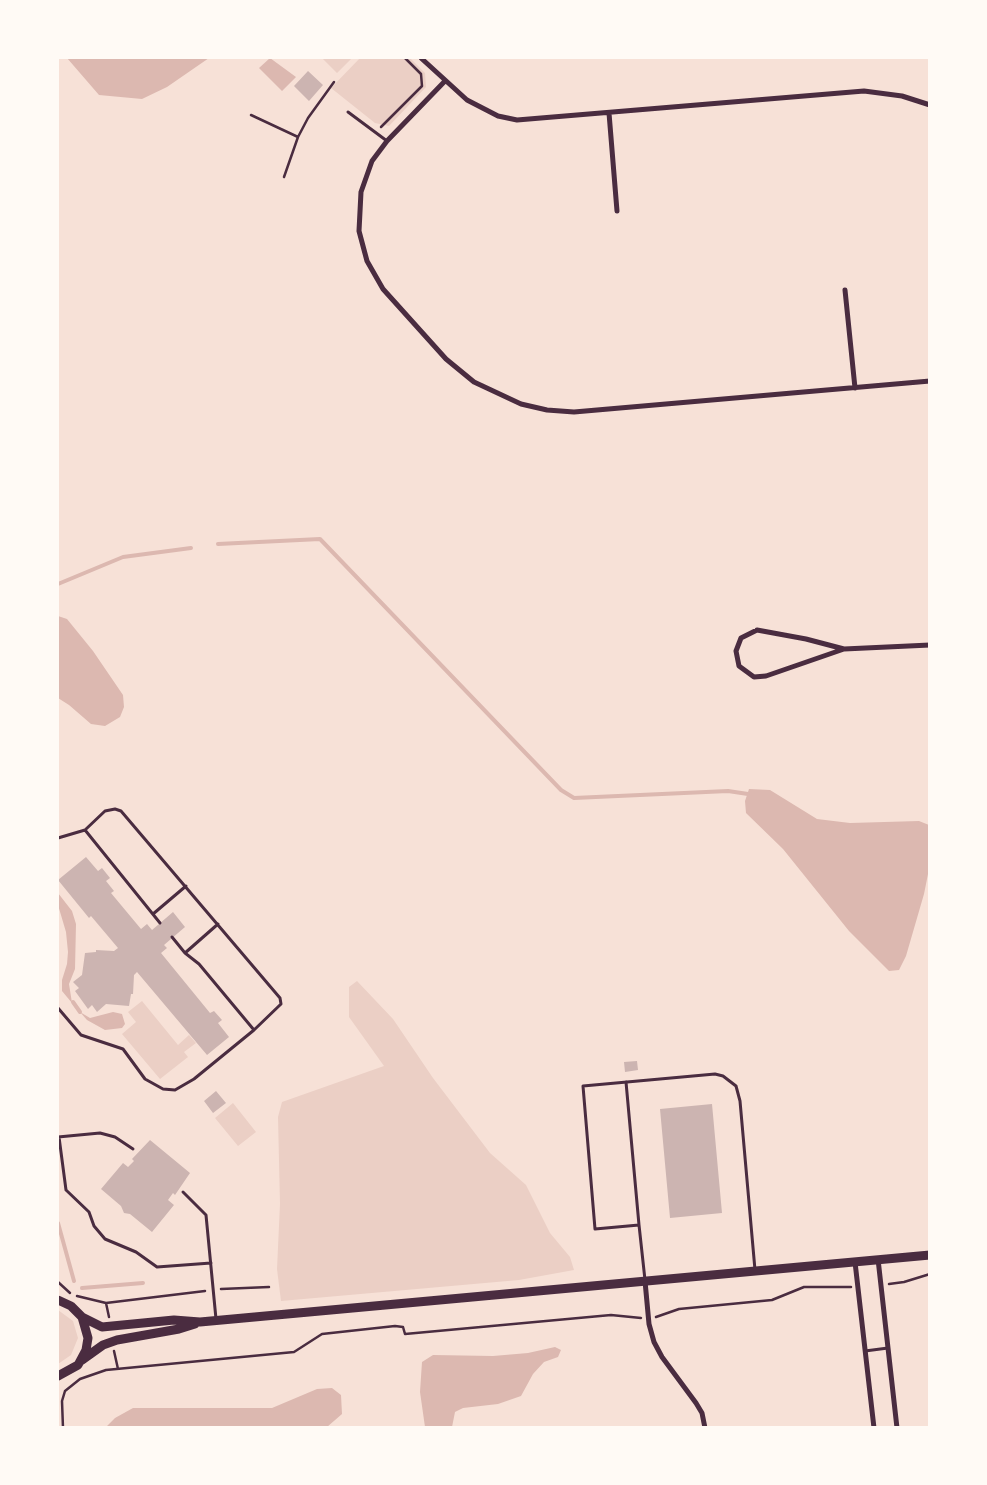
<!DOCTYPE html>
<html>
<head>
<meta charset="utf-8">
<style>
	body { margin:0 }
	#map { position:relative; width:987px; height:1485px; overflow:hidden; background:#f7e1d7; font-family:Cabin,sans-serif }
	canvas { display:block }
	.frame { position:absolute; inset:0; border:59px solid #fffaf5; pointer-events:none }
</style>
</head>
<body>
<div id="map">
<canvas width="987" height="1485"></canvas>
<div class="frame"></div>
</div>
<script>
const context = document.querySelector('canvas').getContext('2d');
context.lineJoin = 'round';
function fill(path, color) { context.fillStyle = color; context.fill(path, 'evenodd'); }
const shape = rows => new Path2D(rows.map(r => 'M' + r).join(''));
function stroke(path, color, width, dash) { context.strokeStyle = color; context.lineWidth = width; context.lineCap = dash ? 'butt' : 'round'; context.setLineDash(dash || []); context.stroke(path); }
const green = shape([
	[322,58,352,58,337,73],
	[360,58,410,58,425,73,426,87,389,126,375,123,331,88],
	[357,981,393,1019,433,1078,490,1153,526,1185,550,1233,570,1257,574,1270,519,1280,281,1301,277,1269,280,1204,278,1117,282,1102,384,1066,349,1017,349,987],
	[142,1001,178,1045,189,1035,196,1043,184,1052,188,1057,160,1079,122,1034,136,1022,128,1012],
	[233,1103,256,1132,238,1146,215,1118],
	[58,1310,73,1321,78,1338,71,1355,58,1364]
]);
const water = shape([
	[67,58,209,58,167,87,142,99,99,95],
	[270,58,296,77,282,91,259,68],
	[58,616,67,619,93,651,123,695,124,707,120,717,105,726,91,724,69,705,58,698],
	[749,789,770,790,817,819,850,823,919,821,929,825,929,869,924,894,906,956,899,970,889,971,849,931,783,849,746,813,745,801],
	[58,893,72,911,76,924,75,969,69,984,72,1003,62,991,62,980,67,964,68,952,66,932,58,905],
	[80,1012,90,1018,113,1012,122,1014,125,1024,122,1028,105,1030,87,1020],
	[555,1347,561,1350,558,1357,544,1362,533,1374,521,1396,498,1404,463,1408,455,1412,452,1427,425,1427,420,1392,422,1362,433,1355,493,1356,528,1353],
	[332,1388,341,1395,342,1414,327,1427,106,1427,115,1418,133,1408,272,1408,317,1389]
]);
const stream = shape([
	[218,544,320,539,561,790,574,798,728,791,748,794],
	[58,584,123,557,191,548],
	[73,1002,80,1012],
	[58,1223,74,1281],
	[82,1288,143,1283]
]);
const building = shape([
	[308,71,323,85,309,101,294,86],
	[86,857,98,871,102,868,110,878,106,881,114,891,111,893,141,929,147,924,152,930,173,912,185,927,164,945,167,948,161,953,210,1013,214,1011,222,1020,218,1023,229,1037,207,1055,137,972,134,975,133,994,131,994,129,1006,106,1004,97,1012,92,1005,88,1009,75,991,79,988,73,982,82,975,85,953,96,952,96,950,114,951,118,948,91,916,89,918,58,880],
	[637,1061,638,1070,625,1072,624,1062],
	[216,1091,226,1103,213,1113,204,1101],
	[712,1104,722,1213,670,1218,660,1109],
	[150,1140,190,1173,175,1195,173,1193,168,1200,174,1205,152,1232,130,1214,124,1213,121,1206,101,1189,123,1163,128,1167,134,1161,132,1159]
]);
const path = shape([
	[251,115,298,137],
	[381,127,422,86,421,74,405,58],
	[284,177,298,137,308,118,334,82],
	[58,1282,70,1293],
	[889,1284,904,1282,930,1274],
	[221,1289,269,1287],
	[77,1296,106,1303,205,1291],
	[106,1303,109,1317],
	[656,1317,679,1309,772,1300,804,1287,851,1287],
	[114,1351,118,1369],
	[63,1428,62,1401,65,1391,80,1379,106,1370,294,1352,322,1334,395,1326,403,1327,405,1334,611,1315,641,1318]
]);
const service = shape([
	[348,112,387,141],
	[85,830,160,923],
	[58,838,85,830,105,811,115,809,121,811,280,998,281,1004,254,1030,194,1079,175,1090,163,1089,145,1079,123,1049,81,1035,58,1008],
	[153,914,186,886],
	[172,937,185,953,199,964,254,1030],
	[185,953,218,924],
	[626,1082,639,1225],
	[58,1137,100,1133,115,1137,133,1149],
	[59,1137,66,1190,89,1212,94,1226,105,1239,136,1252,157,1267,211,1263],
	[183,1192,206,1215,216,1319],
	[645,1280,639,1225,595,1229,583,1086,715,1074,723,1076,736,1086,740,1101,755,1270],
	[865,1351,888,1348]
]);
const minor = shape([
	[421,58,467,100,498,116,517,120,864,91,902,96,930,105],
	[445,81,387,141,372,161,361,192,359,231,367,261,383,289,446,359,474,382,521,404,547,410,574,412,930,381],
	[609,113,617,211],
	[845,290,855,388],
	[757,630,806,639,844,649,766,676,754,677,739,666,736,651,741,638,757,630],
	[844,649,930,645],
	[878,1259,897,1428],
	[855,1262,874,1428],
	[645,1281,649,1324,654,1342,662,1357,696,1403,702,1413,705,1428]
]);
const tertiary = shape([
	[58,1300,71,1306,82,1317,88,1338,86,1350,78,1365,58,1376],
	[82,1317,102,1327,174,1320,200,1322,930,1255],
	[82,1360,103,1345,117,1340,179,1329,195,1324]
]);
fill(green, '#ebcfc5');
fill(water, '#dcb8b0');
stroke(stream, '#dcb8b0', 4);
fill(building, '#ccb4b1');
stroke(path, '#4a2c40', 2.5);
stroke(service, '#4a2c40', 3);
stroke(minor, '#4a2c40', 5);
stroke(tertiary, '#4a2c40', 9);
</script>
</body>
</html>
